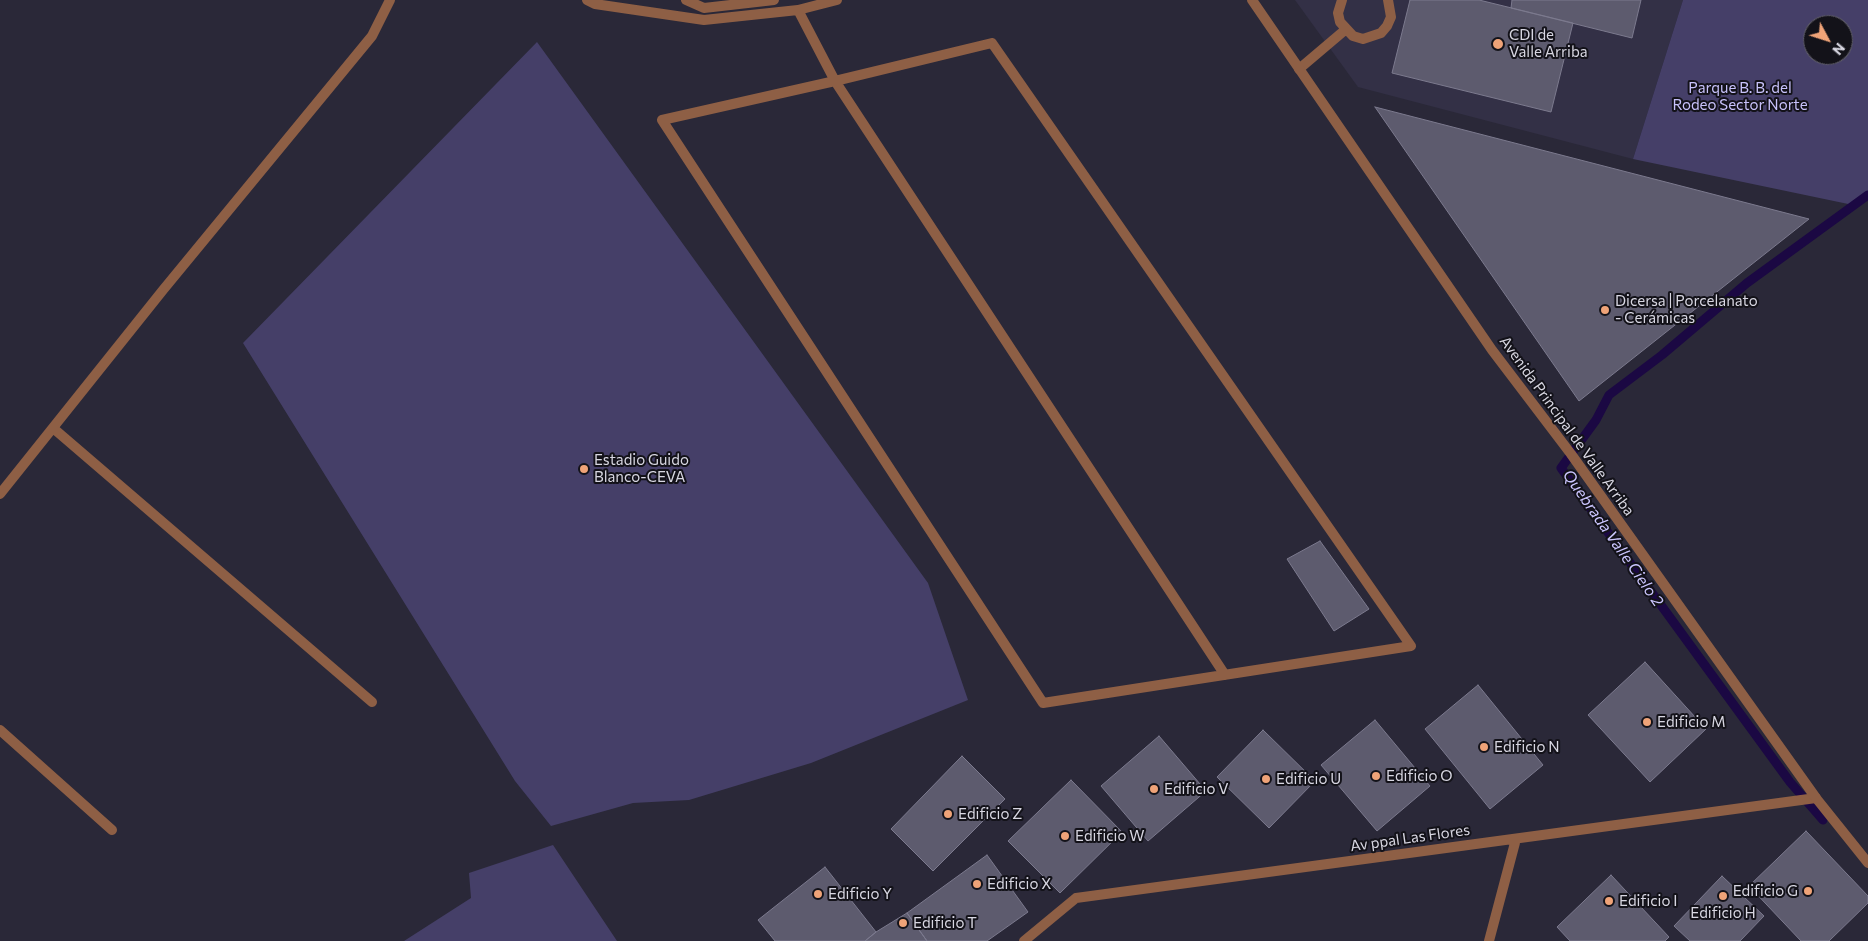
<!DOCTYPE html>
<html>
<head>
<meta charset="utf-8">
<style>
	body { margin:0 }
	#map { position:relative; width:1868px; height:941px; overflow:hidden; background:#2a2838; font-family:Commissioner,sans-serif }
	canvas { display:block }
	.north { position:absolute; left:1803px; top:15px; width:50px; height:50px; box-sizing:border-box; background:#131219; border:1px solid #626169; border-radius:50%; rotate:130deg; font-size:14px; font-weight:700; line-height:20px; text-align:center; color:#d8d7e2 }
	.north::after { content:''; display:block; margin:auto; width:18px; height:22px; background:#efa378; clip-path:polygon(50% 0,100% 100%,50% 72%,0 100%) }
</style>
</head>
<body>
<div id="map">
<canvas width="1868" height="941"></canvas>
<div class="north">N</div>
</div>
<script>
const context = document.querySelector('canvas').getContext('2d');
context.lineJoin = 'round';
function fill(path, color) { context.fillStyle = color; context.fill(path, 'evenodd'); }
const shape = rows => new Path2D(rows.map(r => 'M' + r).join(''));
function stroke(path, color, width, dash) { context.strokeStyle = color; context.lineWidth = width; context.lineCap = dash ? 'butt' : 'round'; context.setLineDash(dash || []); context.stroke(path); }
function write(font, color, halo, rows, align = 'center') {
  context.font = font + ' Commissioner,sans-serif'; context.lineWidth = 4; context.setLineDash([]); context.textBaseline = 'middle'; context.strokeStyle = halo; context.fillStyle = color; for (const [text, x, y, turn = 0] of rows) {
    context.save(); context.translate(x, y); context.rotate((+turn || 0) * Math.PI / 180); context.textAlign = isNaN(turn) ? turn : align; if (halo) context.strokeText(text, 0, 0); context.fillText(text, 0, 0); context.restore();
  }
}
const built = shape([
	[1295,0,1683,0,1633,159,1358,87]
]);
const green = shape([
	[1683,0,1868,0,1868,195,1853,205,1633,159],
	[1813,25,1843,25,1843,55,1813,55],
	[537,42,928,583,968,700,811,763,689,800,633,803,551,826,515,781,243,343],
	[553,845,617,941,404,941,471,898,469,873]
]);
const stream = shape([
	[1823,820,1790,782,1561,468,1596,420,1609,395,1662,355,1747,283,1868,195]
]);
const building = shape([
	[1410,0,1479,0,1573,23,1551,112,1392,73,1410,0],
	[1512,0,1641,0,1632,38,1511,8,1512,0],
	[1375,107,1809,219,1579,401,1375,107],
	[1320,541,1369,609,1334,631,1287,559,1320,541],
	[1645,662,1706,729,1650,782,1588,715,1645,662],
	[1478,685,1543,765,1490,809,1425,729,1478,685],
	[1375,720,1430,786,1377,831,1321,765,1375,720],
	[1263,730,1315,781,1269,828,1217,777,1263,730],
	[1159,736,1206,791,1148,841,1101,786,1159,736],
	[962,756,1005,799,933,871,891,829,962,756],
	[1071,780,1122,832,1060,893,1008,841,1071,780],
	[1806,831,1868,896,1868,903,1829,941,1801,941,1749,886,1806,831],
	[987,855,1028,912,987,941,927,941,907,913,987,855],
	[825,867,876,932,865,941,775,941,758,920,825,867],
	[1611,875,1669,937,1665,941,1570,941,1557,927,1611,875],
	[1722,876,1764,916,1740,941,1690,941,1674,926,1722,876],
	[907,913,927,941,865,941,876,932,907,913]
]);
const service = shape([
	[1342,0,1338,13,1340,22,1353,36,1363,39,1381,33,1387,26,1391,17,1388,0],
	[1299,69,1345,30],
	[1024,941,1076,898,1816,798],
	[1489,941,1516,839]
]);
const minor = shape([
	[587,0,595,4,704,20,798,10,837,0],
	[686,0,704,8,774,0],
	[1252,0,1492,350,1571,454,1816,798,1868,863],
	[798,10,835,81,1225,675],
	[992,43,1411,646,1043,703,662,120,835,81,992,43],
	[53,428,372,702],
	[0,494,163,290,372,36,390,0],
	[0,730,112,830]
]);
const markers = [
	[1498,44,6,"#efa378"],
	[1605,310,5,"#efa378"],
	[584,469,5,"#efa378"],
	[1647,722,5,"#efa378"],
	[1484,747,5,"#efa378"],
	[1376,776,5,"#efa378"],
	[1266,779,5,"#efa378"],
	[1154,789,5,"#efa378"],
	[948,814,5,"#efa378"],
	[1065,836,5,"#efa378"],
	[977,884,5,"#efa378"],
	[1808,891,5,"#efa378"],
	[818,894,5,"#efa378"],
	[1723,896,5,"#efa378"],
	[1609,901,5,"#efa378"],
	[903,923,5,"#efa378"]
];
const poiNames = [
	["CDI de",1509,35],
	["Valle Arriba",1509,52],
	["Dicersa | Porcelanato",1615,301],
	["- Cerámicas",1615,318],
	["Estadio Guido",594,460],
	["Blanco-CEVA",594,477],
	["Edificio M",1657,722],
	["Edificio N",1494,747],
	["Edificio O",1386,776],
	["Edificio U",1276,779],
	["Edificio V",1164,789],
	["Edificio Z",958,814],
	["Edificio W",1075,836],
	["Edificio X",987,884],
	["Edificio G",1798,891,"right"],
	["Edificio Y",828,894],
	["Edificio I",1619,901],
	["Edificio H",1723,913,"center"],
	["Edificio T",913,923]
];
const parkNames = [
	["Parque B. B. del",1740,88],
	["Rodeo Sector Norte",1740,105]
];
const streetNames = [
	["Avenida Principal de Valle Arriba",1567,426,54],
	["Av ppal Las Flores",1410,838,-8]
];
const waterNames = [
	["Quebrada Valle Cielo 2",1613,538,55]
];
fill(built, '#333046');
fill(green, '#453f68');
stroke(stream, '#1b0843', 9);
fill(building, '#5d5b6e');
stroke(building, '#7c7a8e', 1);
stroke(service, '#8e5f45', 10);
stroke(minor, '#8e5f45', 10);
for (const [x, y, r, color] of markers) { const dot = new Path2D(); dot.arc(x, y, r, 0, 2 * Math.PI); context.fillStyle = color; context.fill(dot); stroke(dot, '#131219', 2); }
write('15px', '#d8d7e2', '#131219', poiNames, 'left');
write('15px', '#c8c2fb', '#131219', parkNames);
write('15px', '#d8d7e2', '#131219', streetNames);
write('italic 16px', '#cbc5fe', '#131219', waterNames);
</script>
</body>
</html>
